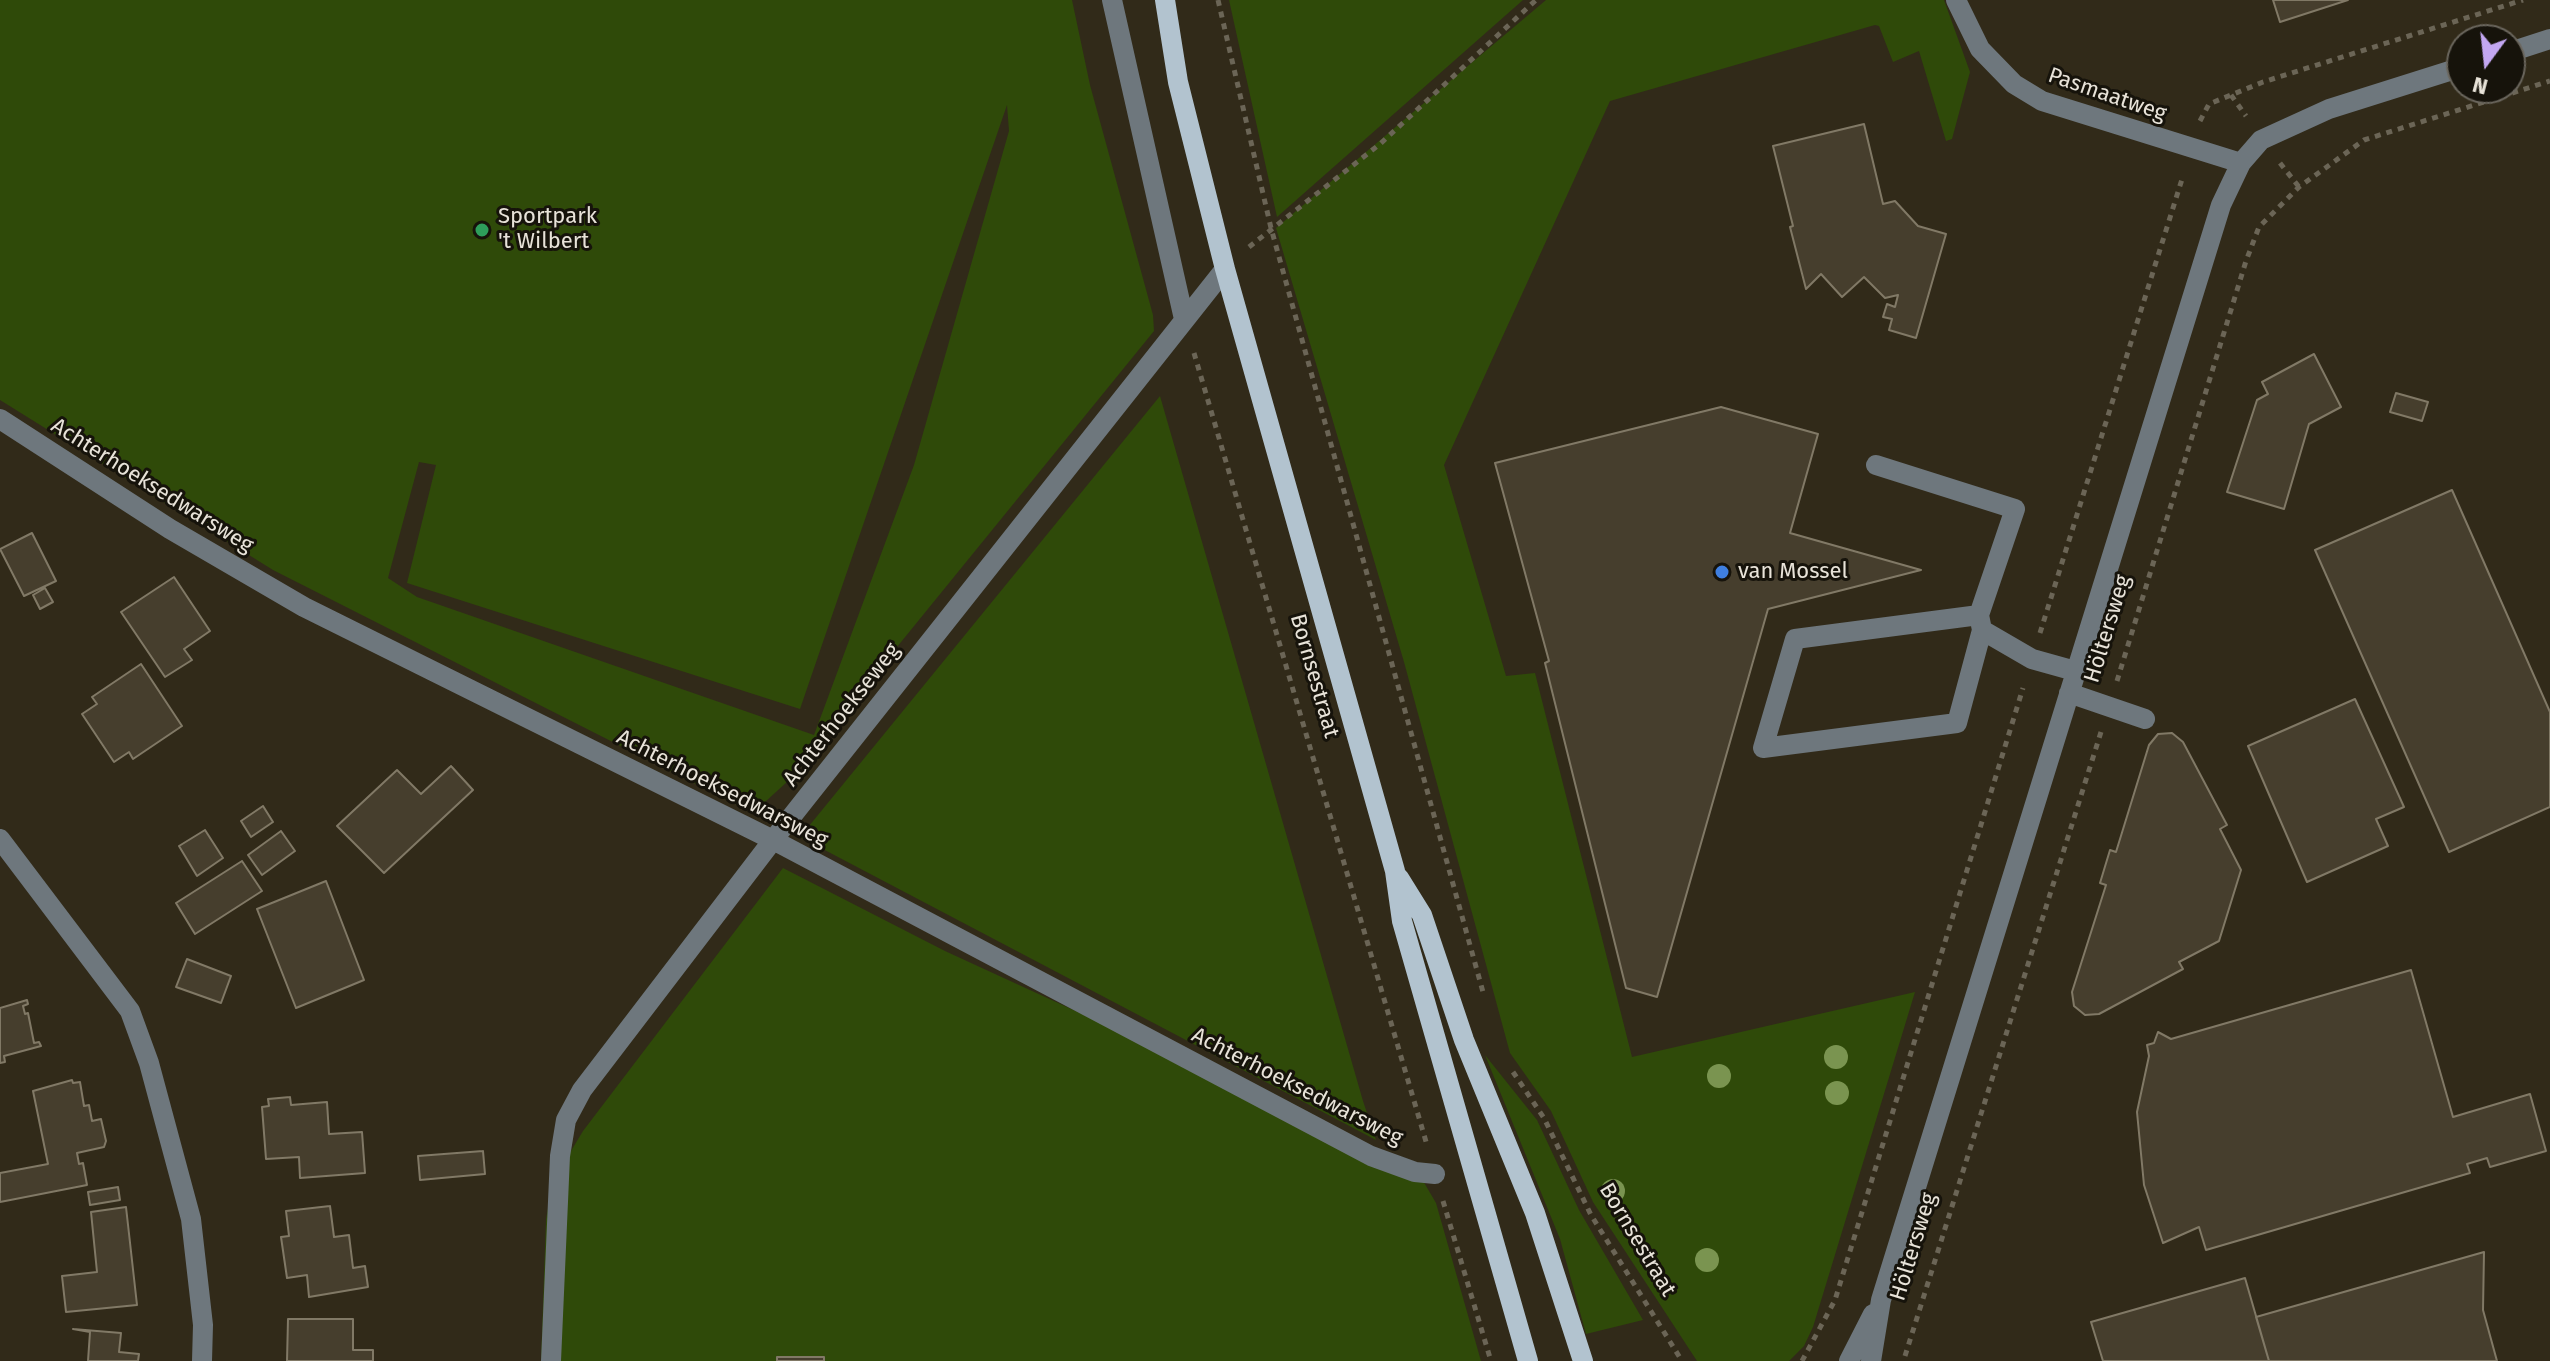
<!DOCTYPE html>
<html>
<head>
<meta charset="utf-8">
<style>
	body { margin:0 }
	#map { position:relative; width:2550px; height:1361px; overflow:hidden; background:#312a19; font-family:"Fira Sans",sans-serif }
	canvas { display:block }
	.north { position:absolute; left:2446px; top:24px; width:80px; height:80px; box-sizing:border-box; background:#16130b; border:2px solid #6a665d; border-radius:50%; rotate:195deg; font-size:22px; font-weight:700; line-height:32px; text-align:center; color:#e8e3d9 }
	.north::after { content:''; display:block; margin:auto; width:28px; height:36px; background:#c3a7f2; clip-path:polygon(50% 0,100% 100%,50% 72%,0 100%) }
</style>
</head>
<body>
<div id="map">
<canvas width="2550" height="1361"></canvas>
<div class="north">N</div>
</div>
<script>
const context = document.querySelector('canvas').getContext('2d');
context.lineJoin = 'round';
function fill(path, color) { context.fillStyle = color; context.fill(path, 'evenodd'); }
const shape = rows => new Path2D(rows.map(r => 'M' + r).join(''));
function stroke(path, color, width, dash) { context.strokeStyle = color; context.lineWidth = width; context.lineCap = dash ? 'butt' : 'round'; context.setLineDash(dash || []); context.stroke(path); }
function write(font, color, halo, rows, align = 'center') {
  context.font = font + ' "Fira Sans",sans-serif'; context.lineWidth = 6; context.setLineDash([]); context.textBaseline = 'middle'; context.strokeStyle = halo; context.fillStyle = color; for (const [text, x, y, turn = 0] of rows) {
    context.save(); context.translate(x, y); context.rotate((+turn || 0) * Math.PI / 180); context.textAlign = isNaN(turn) ? turn : align; if (halo) context.strokeText(text, 0, 0); context.fillText(text, 0, 0); context.restore();
  }
}
const green = shape([
	[0,0,1072,0,1090,85,1153,315,1154,331,788,781,753,813,273,570,0,400],
	[1007,105,1009,131,914,465,814,735,417,597,388,578,419,462,436,465,407,583,800,709],
	[1229,0,1523,0,1277,217],
	[1546,0,1944,0,1970,72,1952,139,1946,141,1919,51,1893,62,1879,26,1875,25,1610,101,1444,465,1506,676,1535,673,1632,1057,1915,992,1813,1327,1804,1346,1789,1361,1697,1361,1593,1202,1551,1111,1510,1053,1404,662,1276,228],
	[1160,396,1363,1101,1376,1140,800,837],
	[783,868,945,951,1415,1167,1436,1203,1481,1361,541,1361,546,1219,553,1181,583,1131],
	[1485,1055,1537,1120,1579,1210,1643,1320,1586,1334,1560,1239]
]);
const building = shape([
	[2273,0,2348,0,2280,22,2273,0],
	[1864,124,1883,204,1895,201,1918,226,1946,234,1916,338,1889,330,1892,319,1883,317,1887,304,1895,307,1898,295,1885,298,1864,277,1842,297,1821,274,1806,289,1790,227,1793,226,1773,146,1864,124],
	[2314,354,2341,407,2309,424,2284,509,2227,492,2257,400,2268,394,2262,382,2314,354],
	[2396,393,2428,402,2422,421,2390,412,2396,393],
	[1721,407,1818,434,1790,533,1921,570,1768,609,1657,997,1626,988,1545,663,1549,661,1495,463,1721,407],
	[2452,490,2550,712,2550,807,2449,852,2315,550,2452,490],
	[32,533,56,581,24,596,0,549,32,533],
	[174,577,210,631,184,649,192,660,165,677,121,612,174,577],
	[45,588,53,602,40,609,33,595,45,588],
	[141,664,182,726,133,759,129,752,114,762,82,714,97,704,92,697,141,664],
	[2355,699,2404,807,2376,819,2388,846,2307,882,2248,746,2355,699],
	[2172,733,2183,742,2227,825,2220,829,2241,870,2219,941,2179,962,2183,969,2099,1014,2085,1015,2074,1006,2072,992,2106,885,2100,883,2110,850,2116,852,2149,745,2158,734,2172,733],
	[451,766,473,790,384,873,337,826,397,770,421,794,451,766],
	[263,806,273,822,251,837,241,821,263,806],
	[205,830,223,858,197,876,179,846,205,830],
	[281,831,295,851,262,875,248,855,281,831],
	[242,861,262,891,195,934,176,903,242,861],
	[326,881,364,980,296,1008,257,909,326,881],
	[187,959,231,976,221,1003,176,987,187,959],
	[2411,970,2453,1117,2530,1094,2546,1151,2490,1167,2487,1158,2467,1164,2470,1173,2206,1250,2199,1227,2163,1243,2144,1185,2137,1112,2149,1056,2147,1045,2154,1043,2158,1032,2171,1039,2411,970],
	[27,1000,28,1004,23,1006,25,1014,28,1013,34,1043,39,1042,41,1046,4,1056,5,1062,0,1063,0,1008,27,1000],
	[72,1080,73,1083,80,1082,84,1106,89,1105,92,1121,101,1119,106,1141,104,1147,77,1153,79,1164,83,1163,87,1185,0,1202,0,1173,48,1164,33,1091,72,1080],
	[290,1097,291,1105,327,1102,329,1134,362,1132,365,1173,300,1178,299,1157,266,1159,262,1107,269,1106,268,1099,290,1097],
	[483,1151,485,1174,420,1180,418,1156,483,1151],
	[118,1187,120,1200,90,1205,88,1192,118,1187],
	[330,1206,334,1237,349,1235,353,1268,365,1266,368,1287,309,1297,307,1275,287,1278,281,1237,289,1236,286,1211,330,1206],
	[126,1207,137,1305,66,1312,62,1276,97,1272,91,1212,126,1207],
	[2484,1252,2483,1310,2497,1361,2269,1361,2256,1317,2484,1252],
	[2245,1278,2269,1361,2103,1361,2091,1322,2245,1278],
	[288,1319,353,1319,353,1350,373,1350,373,1361,287,1361,288,1319],
	[73,1329,121,1333,119,1352,139,1354,138,1361,88,1361,90,1332,73,1329],
	[777,1357,824,1357,824,1361,777,1361,777,1357]
]);
const path = shape([
	[1218,0,1271,228,1483,992],
	[2231,95,2246,116],
	[2200,121,2209,104,2263,82,2523,0],
	[2280,163,2299,187],
	[1249,247,1380,144,1536,0],
	[1194,353,1427,1145],
	[2040,633,2183,176],
	[2117,681,2246,261,2259,227,2299,187,2364,140,2550,81],
	[1513,1072,1544,1118,1591,1215,1682,1361],
	[1443,1201,1491,1361],
	[1905,1356,2101,732],
	[1802,1361,1835,1300,2023,688]
]);
const minor = shape([
	[1112,0,1184,319],
	[1956,0,1980,49,2014,84,2042,101,2241,163],
	[2510,52,2550,39],
	[0,419,170,529,304,607,773,840,1371,1156,1415,1172,1435,1174],
	[1876,465,2015,509,1979,615,1982,630,2032,659,2075,671],
	[1979,615,1795,639,1763,748,1957,723,1982,630],
	[2069,693,2145,719],
	[0,839,130,1011,149,1063,191,1219,203,1325,202,1361],
	[551,1361,560,1156,566,1120,582,1090,773,840,1225,269],
	[1849,1361,1873,1314],
	[1871,1361,1881,1300,2221,205,2241,163,2261,140,2329,109,2462,67]
]);
const major = shape([
	[1165,0,1178,82,1225,269,1395,871,1402,921,1528,1361],
	[1399,878,1422,915,1464,1040,1535,1213,1583,1361]
]);
const trees = [
	[1836,1057],
	[1719,1076],
	[1837,1093],
	[1613,1191],
	[1707,1260]
];
const markers = [
	[482,230,8,"#2e9e5b"],
	[1722,572,8,"#3f7fe0"]
];
const streetNames = [
	["Pasmaatweg",2107,95,19],
	["Achterhoeksedwarsweg",152,486,32],
	["Höltersweg",2108,629,-73],
	["Bornsestraat",1314,676,74],
	["Achterhoekseweg",842,715,-52],
	["Achterhoeksedwarsweg",722,789,27],
	["Achterhoeksedwarsweg",1297,1087,27],
	["Bornsestraat",1637,1240,59],
	["Höltersweg",1914,1247,-73]
];
const poiNames = [
	["Sportpark",498,217],
	["'t Wilbert",498,242],
	["van Mossel",1738,572]
];
fill(green, '#2f4a09');
fill(building, '#463e2d');
stroke(building, '#817966', 2);
stroke(path, '#6b6556', 5, [6, 6]);
stroke(minor, '#6e777d', 20);
stroke(major, '#b2c3cf', 20);
context.fillStyle = '#7a9450';
for (const [x, y] of trees) { context.beginPath(); context.arc(x, y, 12, 0, 2 * Math.PI); context.fill(); }
for (const [x, y, r, color] of markers) { const dot = new Path2D(); dot.arc(x, y, r, 0, 2 * Math.PI); context.fillStyle = color; context.fill(dot); stroke(dot, '#16130b', 3); }
write('22px', '#e8e3d9', '#16130b', streetNames);
write('22px', '#e8e3d9', '#16130b', poiNames, 'left');
</script>
</body>
</html>
